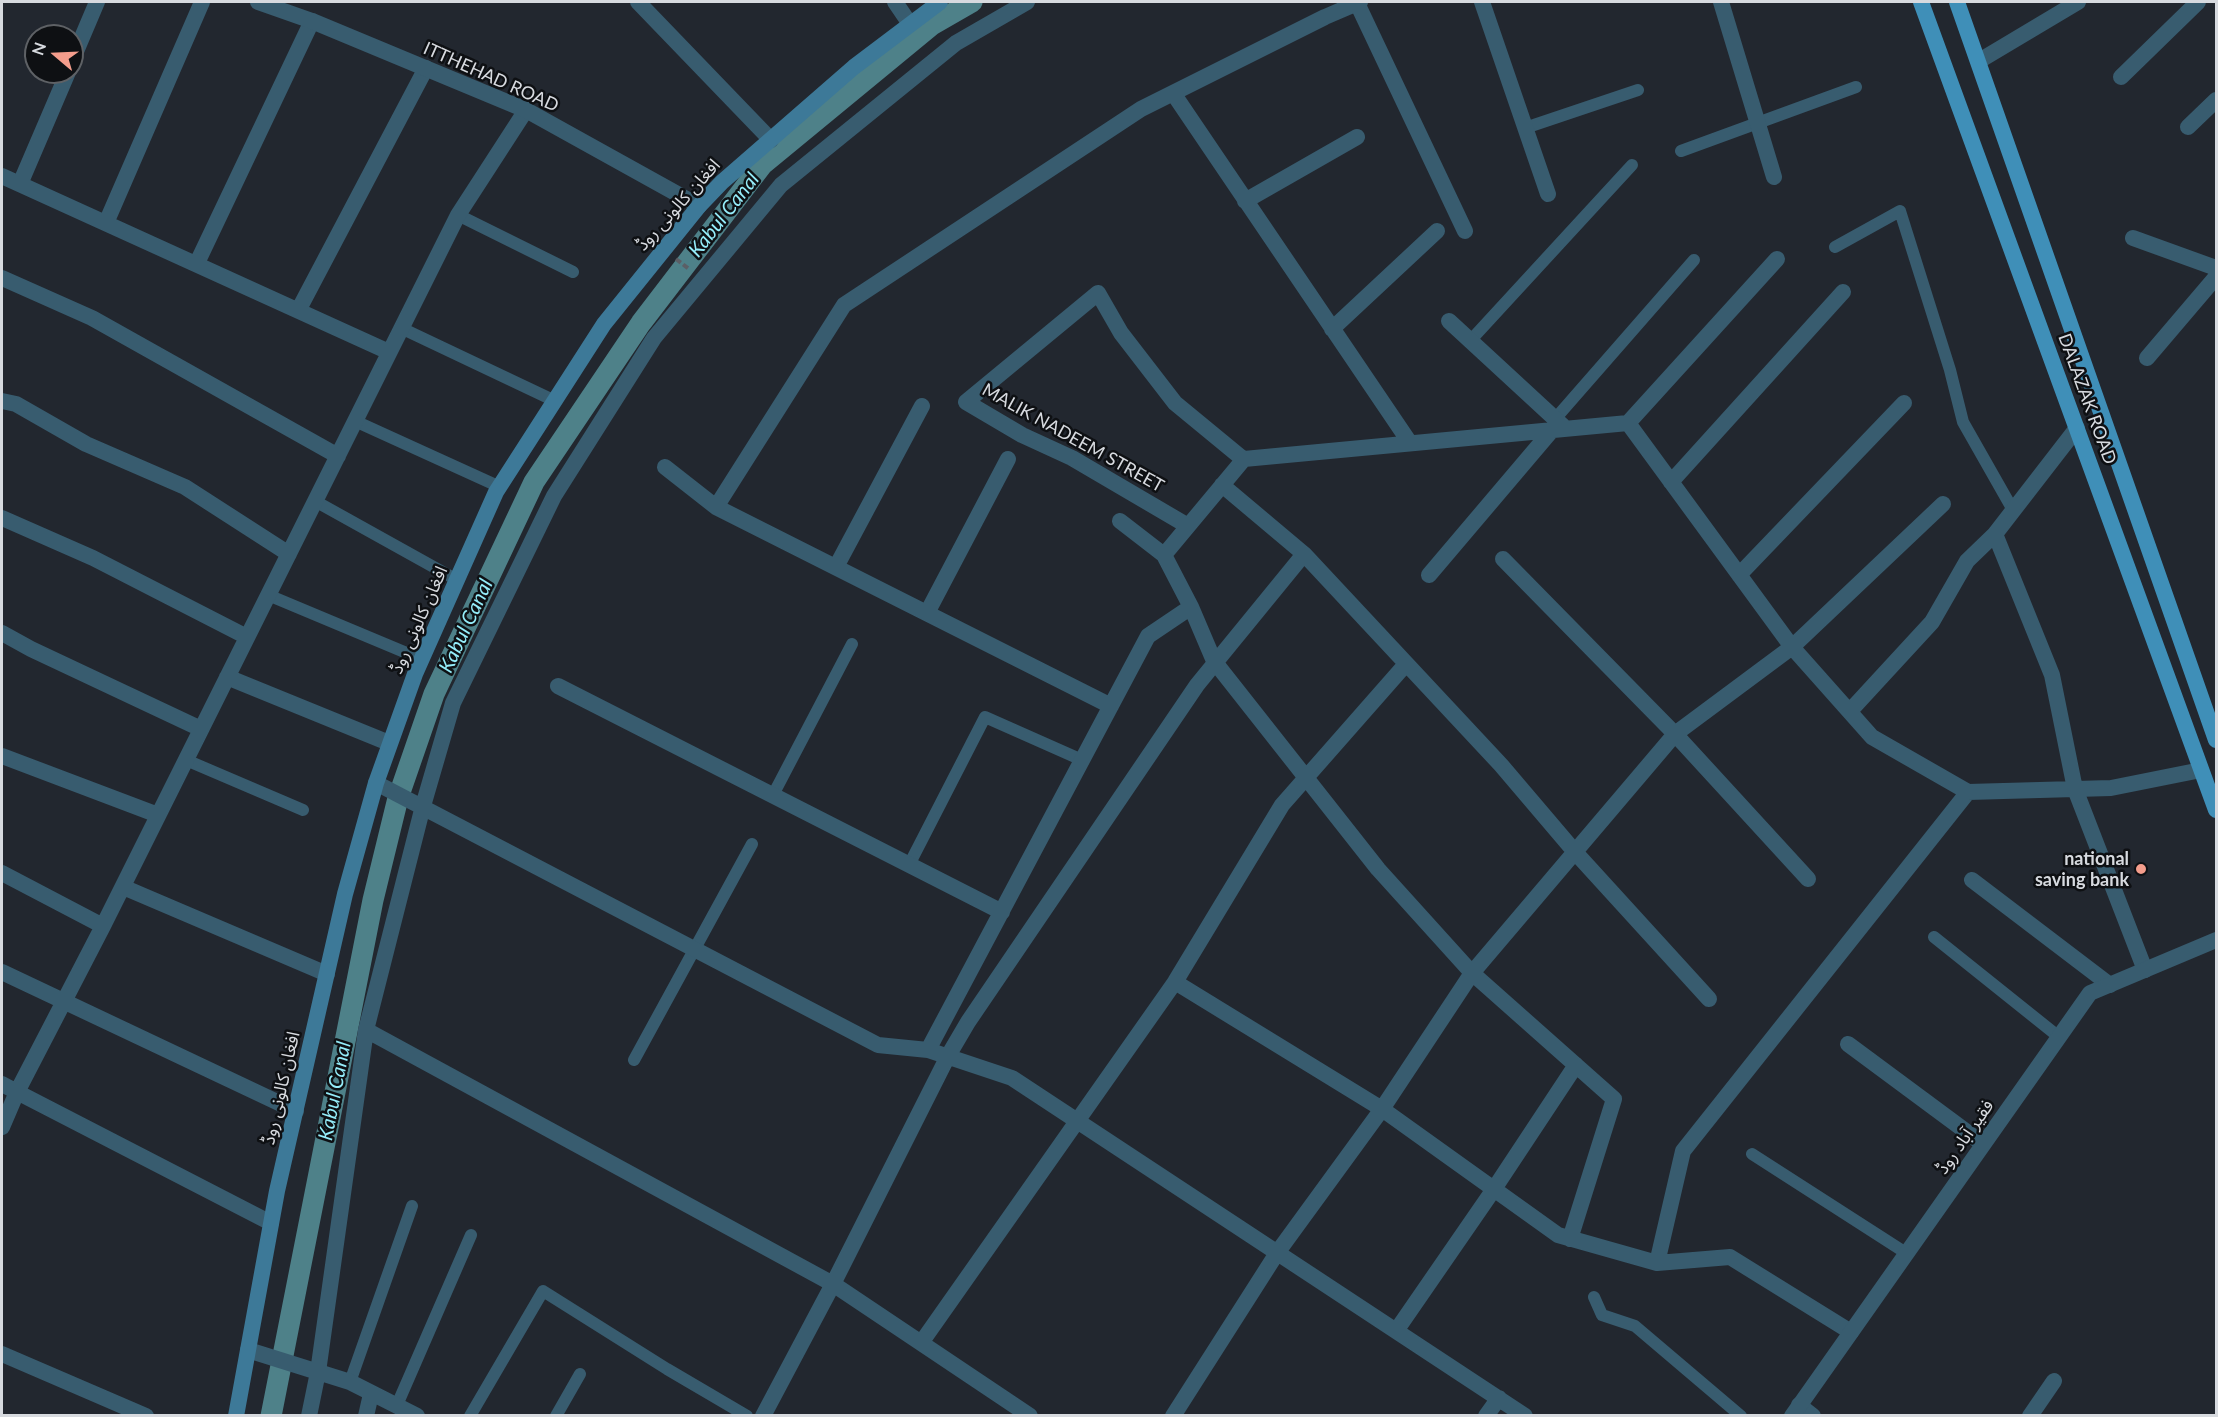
<!DOCTYPE html>
<html>
<head>
<meta charset="utf-8">
<style>
	body { margin:0 }
	#map { position:relative; width:2218px; height:1417px; overflow:hidden; background:#22272f; font-family:Lato,sans-serif }
	canvas { display:block }
	.frame { position:absolute; inset:0; border:3px solid #d7dadf; pointer-events:none }
	.north { position:absolute; left:24px; top:24px; width:60px; height:60px; box-sizing:border-box; background:#0e1013; border:2px solid #5e6165; border-radius:50%; rotate:289deg; font-size:16px; font-weight:700; line-height:24px; text-align:center; color:#d7dadf }
	.north::after { content:''; display:block; margin:auto; width:21px; height:27px; background:#f49d8c; clip-path:polygon(50% 0,100% 100%,50% 72%,0 100%) }
</style>
</head>
<body>
<div id="map">
<canvas width="2218" height="1417"></canvas>
<div class="frame"></div>
<div class="north">N</div>
</div>
<script>
const context = document.querySelector('canvas').getContext('2d');
context.lineJoin = 'round';
const shape = rows => new Path2D(rows.map(r => 'M' + r).join(''));
function stroke(path, color, width, dash) { context.strokeStyle = color; context.lineWidth = width; context.lineCap = dash ? 'butt' : 'round'; context.setLineDash(dash || []); context.stroke(path); }
function write(font, color, halo, rows, align = 'center') {
  context.font = font + ' Lato,"Noto Sans Arabic",sans-serif'; context.lineWidth = 5; context.setLineDash([]); context.textBaseline = 'middle'; context.strokeStyle = halo; context.fillStyle = color; for (const [text, x, y, turn = 0] of rows) {
    context.save(); context.translate(x, y); context.rotate((+turn || 0) * Math.PI / 180); context.textAlign = isNaN(turn) ? turn : align; if (halo) context.strokeText(text, 0, 0); context.fillText(text, 0, 0); context.restore();
  }
}
const canal = shape([
	[271,1416,373,900,398,798,434,694,534,482,641,323,762,165,932,25,972,2]
]);
const path = shape([
	[676,259,689,269]
]);
const service = shape([
	[1525,128,1638,90],
	[1681,151,1856,87],
	[458,215,573,272],
	[1835,247,1900,211,1950,370,1963,422,2013,510],
	[401,328,555,401],
	[1470,341,1632,165],
	[1555,419,1694,260],
	[355,421,500,487],
	[315,501,457,580],
	[268,595,421,659],
	[186,760,303,810],
	[773,795,852,644],
	[909,865,985,717,1082,760],
	[1934,937,2059,1037],
	[634,1060,752,844],
	[1752,1154,1906,1253],
	[1594,1297,1602,1315,1635,1326,1741,1416],
	[350,1382,412,1206],
	[397,1405,471,1235],
	[470,1416,543,1291,667,1369,747,1416],
	[556,1416,580,1374]
]);
const minor = shape([
	[638,2,771,140],
	[895,2,910,24],
	[1482,2,1548,194],
	[1721,2,1774,177],
	[1357,3,1465,231],
	[72,61,97,2],
	[1979,61,2078,2],
	[2121,77,2198,2],
	[1173,93,1410,443],
	[2188,127,2216,100],
	[2,176,389,352],
	[20,184,68,72],
	[1245,201,1357,137],
	[106,223,202,2],
	[2133,238,2216,268],
	[197,263,312,21],
	[2,278,92,318,338,456],
	[299,309,426,68],
	[1449,321,1565,428],
	[1332,329,1437,231],
	[2147,358,2216,277],
	[2,401,16,404,86,444,185,487,289,554],
	[1628,423,1777,259],
	[665,467,716,507,1111,706],
	[1671,482,1843,292],
	[1222,485,1304,554,1501,765,1575,852,1709,999],
	[716,507,844,305,1141,109,1325,17,1360,2],
	[2,518,93,558,247,637],
	[1120,521,1164,555,1191,607,1214,661,1378,869,1472,973,1614,1099,1570,1239],
	[1188,526,1072,458,1022,435,966,402,1098,293,1121,333,1175,403,1243,459],
	[1995,534,2052,675,2075,789,2145,970],
	[1164,555,1244,459,1628,423,1792,647,1872,737,1968,792,2111,788,2201,770],
	[1503,559,1675,734,1808,879],
	[836,567,922,406],
	[1429,575,1552,430],
	[1739,575,1904,403],
	[927,613,1008,459],
	[2,633,31,649,201,729],
	[227,677,389,743],
	[558,686,1002,912],
	[1850,711,1932,622,1967,561,1995,534,2077,428],
	[2,756,158,815],
	[376,783,878,1045,928,1050,1012,1078,1525,1416],
	[2,873,103,926],
	[1972,880,2110,985],
	[123,887,327,974],
	[2,972,296,1111],
	[1175,982,1382,1109,1558,1235,1657,1263,1730,1257,1851,1332],
	[366,1030,833,1284,1030,1416],
	[1848,1044,1983,1144],
	[928,1050,1148,636,1191,607],
	[2,1084,17,1092,2,1127],
	[271,1223,17,1092,103,926,458,215,526,110],
	[1657,1263,1683,1151,1968,792],
	[1396,1331,1494,1189,1576,1065],
	[921,1343,1175,982,1282,805,1406,664],
	[248,1350,350,1382,417,1416],
	[2,1354,146,1416],
	[1799,1405,1813,1416],
	[309,1416,318,1372,366,1030,423,806,453,703,554,496,654,338,781,185,956,43,1027,2],
	[366,1416,371,1394],
	[763,1416,833,1284,948,1056,968,1022,1197,685,1304,554],
	[1173,1416,1277,1253,1382,1109,1472,973,1675,734,1792,647,1943,504],
	[1486,1416,1499,1398],
	[2030,1416,2054,1381]
]);
const tertiary = shape([
	[258,2,312,21,526,110,699,206],
	[1792,1416,2090,993,2216,940]
]);
const secondary = shape([
	[236,1416,277,1191,345,894,376,783,415,674,496,492,604,324,699,206,722,182,854,67,940,2]
]);
const primary = shape([
	[1921,2,2216,810],
	[1957,2,2216,740]
]);
const markers = [
	[2141,869,6,"#f49d8c"]
];
const streetNames = [
	["ITTHEHAD ROAD",491,77,24],
	["افغان کالونی روڈ",678,205,-48],
	["DALAZAK ROAD",2087,399,70],
	["MALIK NADEEM STREET",1073,438,29],
	["افغان کالونی روڈ",419,620,-66],
	["افغان کالونی روڈ",281,1088,-77],
	["فقیر آباد روڈ",1965,1137,-55]
];
const poiNames = [
	["national",2129,859],
	["saving bank",2129,880]
];
const waterNames = [
	["Kabul Canal",724,215,-52],
	["Kabul Canal",466,626,-65],
	["Kabul Canal",335,1091,-79]
];
stroke(canal, '#4e8189', 21);
stroke(path, '#5b5f66', 4, [6, 3]);
stroke(service, '#385c6f', 12);
stroke(minor, '#385c6f', 16);
stroke(tertiary, '#385c6f', 16);
stroke(secondary, '#3d7998', 16);
stroke(primary, '#3f8fb8', 16);
for (const [x, y, r, color] of markers) { const dot = new Path2D(); dot.arc(x, y, r, 0, 2 * Math.PI); context.fillStyle = color; context.fill(dot); stroke(dot, '#0e1013', 2); }
write('18px', '#d7dadf', '#0e1013', streetNames);
write('bold 18px', '#d7dadf', '#0e1013', poiNames, 'right');
write('italic 20px', '#95edfa', '#0e1013', waterNames);
</script>
</body>
</html>
